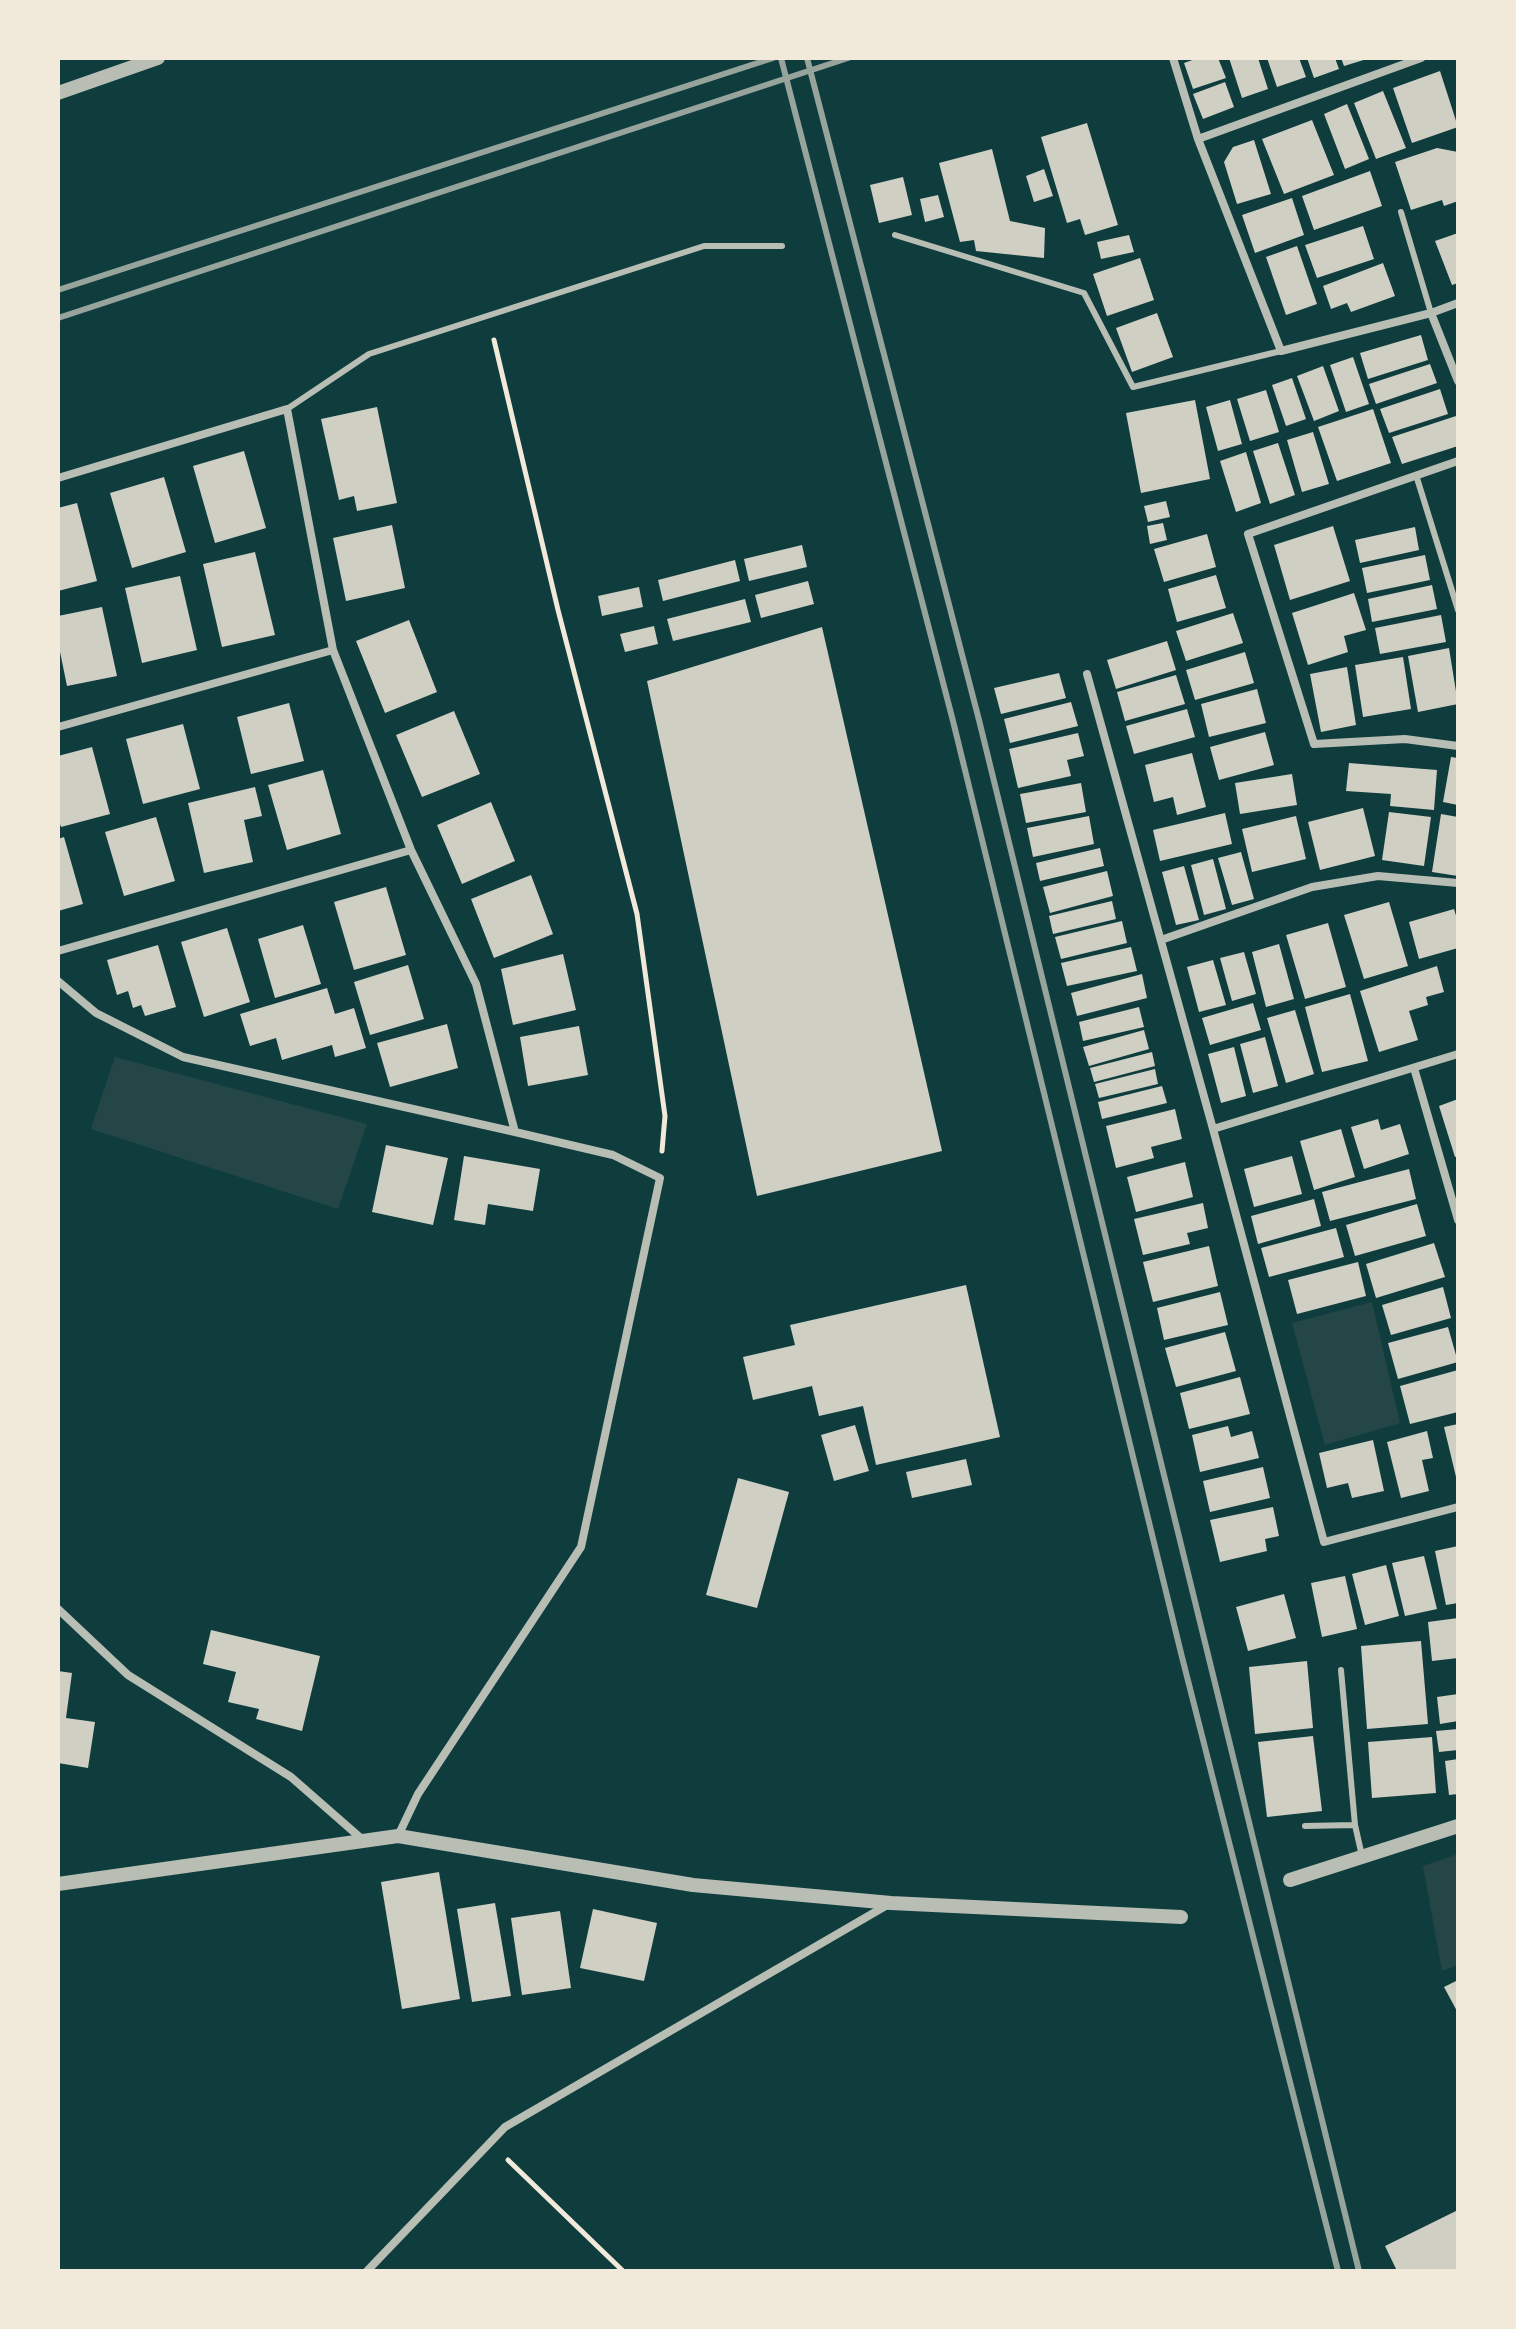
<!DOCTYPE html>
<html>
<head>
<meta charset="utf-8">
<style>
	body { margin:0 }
	#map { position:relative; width:1516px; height:2329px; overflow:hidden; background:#0f3d3e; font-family:"Public Sans",sans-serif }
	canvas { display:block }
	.frame { position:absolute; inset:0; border:60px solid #f1e9da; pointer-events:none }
</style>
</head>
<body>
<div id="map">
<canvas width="1516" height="2329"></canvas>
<div class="frame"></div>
</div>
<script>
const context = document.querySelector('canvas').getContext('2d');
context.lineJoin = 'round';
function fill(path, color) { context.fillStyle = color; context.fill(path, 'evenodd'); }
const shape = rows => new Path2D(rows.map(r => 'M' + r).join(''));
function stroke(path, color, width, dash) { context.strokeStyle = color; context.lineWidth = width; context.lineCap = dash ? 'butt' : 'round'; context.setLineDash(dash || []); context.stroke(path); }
const green = shape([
	[115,1057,367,1124,338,1209,91,1129],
	[1372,1302,1400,1423,1325,1445,1292,1323],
	[1458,1854,1458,1965,1442,1971,1423,1866]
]);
const building = shape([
	[1198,58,1218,58,1226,78,1193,89,1184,63],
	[1229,58,1258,58,1268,89,1242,98],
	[1267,58,1299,58,1306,77,1277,87],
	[1307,58,1335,58,1339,69,1314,78],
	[1341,58,1367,58,1367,59,1344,66],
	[1440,71,1458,127,1412,143,1393,88],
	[1225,82,1234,107,1203,119,1193,94],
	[1383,91,1406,148,1376,159,1354,103],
	[1347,104,1369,159,1345,169,1324,114],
	[1312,120,1334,175,1284,194,1262,139],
	[1087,123,1118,225,1085,235,1080,219,1067,223,1041,137],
	[1254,140,1271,194,1237,204,1224,162,1233,147],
	[1437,148,1458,152,1458,201,1444,206,1442,200,1411,210,1395,162],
	[992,149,1010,221,1045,228,1044,258,976,251,974,240,960,242,939,163],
	[1044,169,1053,196,1034,202,1026,176],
	[1370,171,1382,206,1314,230,1302,196],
	[903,177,912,215,879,223,870,185],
	[938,195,944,217,925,222,920,199],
	[1292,198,1304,235,1255,253,1242,215],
	[1363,226,1374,259,1317,278,1305,245],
	[1458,233,1458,283,1452,285,1435,241],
	[1129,235,1134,252,1101,259,1097,242],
	[1297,246,1317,304,1286,315,1266,257],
	[1140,258,1154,300,1107,316,1093,274],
	[1383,263,1395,296,1351,312,1347,303,1331,309,1323,286],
	[1157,313,1173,357,1132,372,1116,328],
	[1421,335,1428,360,1368,379,1360,353],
	[1353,357,1369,404,1346,412,1330,365],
	[1430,364,1437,383,1376,404,1369,384],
	[1323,366,1339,411,1314,421,1297,376],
	[1292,378,1306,419,1286,426,1272,385],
	[1440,389,1448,414,1389,433,1380,409],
	[1266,390,1279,432,1250,441,1237,399],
	[1195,400,1210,479,1141,493,1126,413],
	[1230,400,1242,444,1218,451,1206,407],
	[377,407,397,503,357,511,354,496,339,500,321,419],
	[1373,409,1391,463,1337,481,1318,427],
	[1456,416,1458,446,1402,464,1392,437],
	[1313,432,1329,484,1302,492,1287,440],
	[1278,443,1295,495,1270,504,1253,451],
	[244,451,266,528,215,543,193,466],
	[1246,452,1261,503,1236,512,1220,461],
	[164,477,186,552,132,568,110,493],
	[1166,501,1170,517,1148,522,1144,506],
	[77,503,97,581,58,591,58,508],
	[1163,523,1167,540,1150,544,1147,526],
	[392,525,405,588,346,601,333,538],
	[1333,526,1350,581,1290,600,1274,545],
	[1415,527,1419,550,1360,563,1355,540],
	[1207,534,1216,567,1164,582,1154,549],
	[802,545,807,567,749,581,744,559],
	[255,552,275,635,222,647,203,564],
	[1425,555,1430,580,1367,593,1362,568],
	[735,560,740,581,663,601,658,580],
	[1216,575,1226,608,1177,622,1168,589],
	[180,576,197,650,142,663,125,588],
	[808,581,814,604,761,618,755,595],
	[1432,585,1437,609,1372,622,1368,599],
	[639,587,643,607,602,616,598,596],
	[1354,593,1366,630,1344,636,1348,652,1308,665,1292,613],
	[745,599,751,622,673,641,667,619],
	[102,607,117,676,67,686,58,642,58,616],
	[1233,613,1243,643,1186,661,1176,631],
	[1441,615,1446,642,1380,654,1375,628],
	[409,620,437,692,385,713,356,641],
	[654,626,658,644,625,652,620,634],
	[822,627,942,1151,757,1196,647,681],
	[1167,641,1176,670,1116,689,1107,660],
	[1449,648,1458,704,1418,712,1408,656],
	[1245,652,1254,683,1195,700,1186,670],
	[1403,657,1411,709,1363,717,1355,665],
	[1347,667,1356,725,1321,732,1310,674],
	[1059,673,1066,698,1001,714,994,688],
	[1176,675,1185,704,1125,721,1117,692],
	[1257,689,1266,723,1209,737,1201,704],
	[1071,702,1078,726,1010,743,1004,719],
	[289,703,304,761,251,774,237,717],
	[1187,709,1195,737,1134,754,1126,726],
	[454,711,480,774,422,797,396,735],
	[183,724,200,789,143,804,126,739],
	[1265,732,1274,765,1219,780,1210,747],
	[1078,733,1084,756,1067,760,1071,776,1018,788,1009,749],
	[92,747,110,814,61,827,58,818,58,756],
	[1192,753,1206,807,1177,815,1173,797,1154,802,1145,765],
	[1451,757,1458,758,1458,805,1443,802],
	[1349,763,1437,770,1434,810,1390,806,1391,794,1346,791],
	[323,770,341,834,287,850,268,785],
	[1292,774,1297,805,1240,814,1235,783],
	[1081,783,1086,812,1026,823,1020,794],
	[255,787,262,816,244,820,253,862,204,873,188,803],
	[491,802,515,861,462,884,437,825],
	[1363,808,1375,856,1320,870,1308,822],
	[1389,812,1431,817,1424,866,1382,860],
	[1225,813,1232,844,1160,861,1153,830],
	[1441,814,1458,817,1458,876,1432,872],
	[1089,816,1094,844,1033,857,1027,828],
	[1296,816,1306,859,1252,872,1242,829],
	[156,817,175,881,124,896,105,832],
	[64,837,83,904,58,911,58,839],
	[1100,848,1104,866,1040,881,1036,863],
	[1241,852,1254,899,1232,905,1218,858],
	[1213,859,1226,909,1204,915,1191,865],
	[1184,866,1199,920,1176,925,1162,872],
	[1107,871,1113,896,1050,913,1043,887],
	[531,875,553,934,494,958,471,899],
	[386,887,406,955,354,970,334,902],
	[1112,901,1116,919,1053,934,1049,916],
	[1389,902,1408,966,1364,979,1344,915],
	[1454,909,1458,922,1458,948,1419,959,1409,922],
	[1122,921,1127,943,1061,959,1055,937],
	[1328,923,1346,987,1305,999,1286,935],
	[303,925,321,984,275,998,258,939],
	[227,928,250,1002,204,1017,181,942],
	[1279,944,1294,999,1266,1007,1252,952],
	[158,945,176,1007,145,1016,141,1005,133,1008,128,991,117,995,107,960],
	[1131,947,1137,971,1067,986,1061,963],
	[1244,952,1256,994,1232,1001,1220,958],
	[563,954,576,1010,513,1025,501,969],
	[1213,960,1226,1005,1199,1012,1187,967],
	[408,965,424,1019,370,1035,354,982],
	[1437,966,1444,992,1426,997,1428,1005,1409,1011,1418,1040,1379,1052,1360,991],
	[1142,974,1147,998,1077,1016,1071,993],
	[327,988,335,1014,354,1008,366,1048,335,1057,332,1045,282,1060,276,1038,250,1046,240,1014],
	[1350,994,1368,1061,1322,1072,1305,1007],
	[1253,1003,1261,1030,1210,1045,1202,1018],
	[1139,1007,1144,1027,1083,1041,1079,1022],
	[1295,1010,1314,1074,1286,1083,1267,1018],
	[447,1024,458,1068,390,1087,377,1043],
	[579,1026,588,1075,528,1086,520,1037],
	[1144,1030,1149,1049,1089,1066,1083,1047],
	[1265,1037,1278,1086,1253,1093,1240,1044],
	[1234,1047,1246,1096,1221,1103,1208,1054],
	[1152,1052,1155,1066,1094,1082,1090,1068],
	[1155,1069,1158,1084,1099,1098,1095,1084],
	[1162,1086,1167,1103,1102,1119,1098,1102],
	[1458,1099,1458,1156,1455,1157,1439,1106],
	[1175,1109,1182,1139,1151,1147,1154,1158,1116,1168,1106,1126],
	[1378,1119,1381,1130,1400,1124,1409,1154,1364,1169,1351,1127],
	[1341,1129,1355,1177,1314,1190,1300,1141],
	[386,1145,448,1158,433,1225,372,1212],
	[464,1156,540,1169,533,1211,488,1204,485,1225,454,1220],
	[1292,1156,1302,1194,1254,1207,1244,1169],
	[1185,1162,1193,1197,1136,1212,1127,1177],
	[1409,1169,1416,1199,1330,1221,1322,1192],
	[1314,1199,1321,1226,1258,1244,1251,1216],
	[1203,1203,1208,1228,1187,1233,1190,1244,1143,1255,1134,1219],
	[1417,1204,1426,1236,1355,1256,1346,1225],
	[1336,1228,1344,1257,1269,1277,1261,1248],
	[1434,1243,1445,1277,1376,1298,1366,1264],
	[1209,1246,1218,1286,1153,1302,1143,1262],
	[1358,1262,1366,1296,1297,1314,1288,1280],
	[966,1285,1000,1437,876,1465,863,1406,819,1416,812,1386,753,1400,743,1357,795,1345,790,1325],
	[1443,1287,1451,1318,1391,1335,1382,1305],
	[1220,1292,1228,1325,1164,1340,1157,1308],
	[1448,1327,1458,1362,1398,1379,1388,1343],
	[1225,1332,1236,1371,1176,1387,1165,1348],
	[1458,1370,1458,1412,1410,1424,1400,1386],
	[1240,1377,1250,1414,1189,1429,1180,1393],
	[1458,1424,1458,1481,1457,1481,1444,1427],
	[855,1425,869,1471,834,1481,821,1435],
	[1228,1426,1231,1437,1252,1431,1259,1458,1200,1472,1192,1435],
	[1427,1431,1433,1458,1422,1460,1429,1491,1401,1498,1387,1442],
	[1373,1440,1384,1491,1352,1498,1348,1483,1327,1488,1319,1453],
	[966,1459,972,1485,912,1498,906,1472],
	[1263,1467,1270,1498,1210,1512,1203,1481],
	[738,1478,789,1492,757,1608,706,1595],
	[1273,1507,1279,1536,1265,1539,1267,1551,1220,1562,1210,1520],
	[1458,1546,1458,1603,1446,1605,1435,1551],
	[1424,1556,1437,1609,1405,1616,1392,1563],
	[1386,1565,1399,1616,1365,1625,1352,1574],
	[1345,1576,1357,1629,1322,1637,1311,1583],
	[1284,1594,1296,1638,1248,1651,1236,1607],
	[1458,1618,1458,1658,1432,1661,1428,1622],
	[211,1630,320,1656,302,1731,256,1719,259,1709,228,1702,236,1672,203,1664],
	[1421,1641,1428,1724,1367,1729,1361,1646],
	[1307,1661,1313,1728,1255,1734,1249,1667],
	[58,1671,72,1673,66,1718,95,1722,88,1768,58,1763],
	[1458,1694,1458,1721,1440,1724,1437,1697],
	[1458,1729,1458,1750,1439,1752,1436,1731],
	[1313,1736,1322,1811,1267,1817,1258,1742],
	[1432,1737,1436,1793,1372,1798,1368,1742],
	[1458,1759,1458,1794,1449,1795,1445,1761],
	[439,1872,460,1999,402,2009,381,1882],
	[495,1903,511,1996,472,2002,457,1909],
	[593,1909,657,1923,644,1981,580,1968],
	[560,1911,571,1988,522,1995,511,1918],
	[1458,1980,1458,2013,1444,1987],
	[1458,2210,1458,2271,1397,2271,1385,2246]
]);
const path = shape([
	[494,340,558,610,637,914,665,1116,662,1151],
	[508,2160,623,2271]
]);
const service = shape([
	[1401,212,1431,313],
	[895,235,1084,293,1133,387,1281,351],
	[287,409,369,354,704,246,782,246],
	[1416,475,1458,610],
	[1341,1670,1355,1825],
	[1305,1826,1355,1825,1362,1856]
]);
const minor = shape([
	[1173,58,1198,139,1281,351,1431,313,1458,303],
	[1198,139,1421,58],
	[1431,313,1458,381],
	[1458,461,1248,534,1314,744,1405,739,1458,746],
	[58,478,287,409,333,650,411,850,476,984,515,1132,183,1057,96,1013,58,981],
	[1087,674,1213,1129],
	[58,727,333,650],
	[1161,940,1312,887,1378,876,1458,883],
	[58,951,411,850],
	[1458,1054,1213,1129,1324,1542,1458,1507],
	[1414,1068,1458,1220],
	[58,1609,128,1675,291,1777,363,1840],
	[398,1836,418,1794,581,1547,660,1178,613,1155,515,1132],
	[367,2271,505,2127,889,1904]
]);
const tertiary = shape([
	[58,93,158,58],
	[1290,1880,1458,1826],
	[58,1884,398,1836,693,1885,891,1903,1181,1917]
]);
const rail = shape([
	[781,58,953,721,1182,1657,1338,2271],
	[807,58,979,720,1359,2271],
	[58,290,773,58],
	[58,318,848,58]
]);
fill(green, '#244646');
fill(building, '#cfcfc3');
stroke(path, '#f1e9da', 5);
stroke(service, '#b8beb3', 6);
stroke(minor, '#b8beb3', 8);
stroke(tertiary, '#b8beb3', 14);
stroke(rail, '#97a49c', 6);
</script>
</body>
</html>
